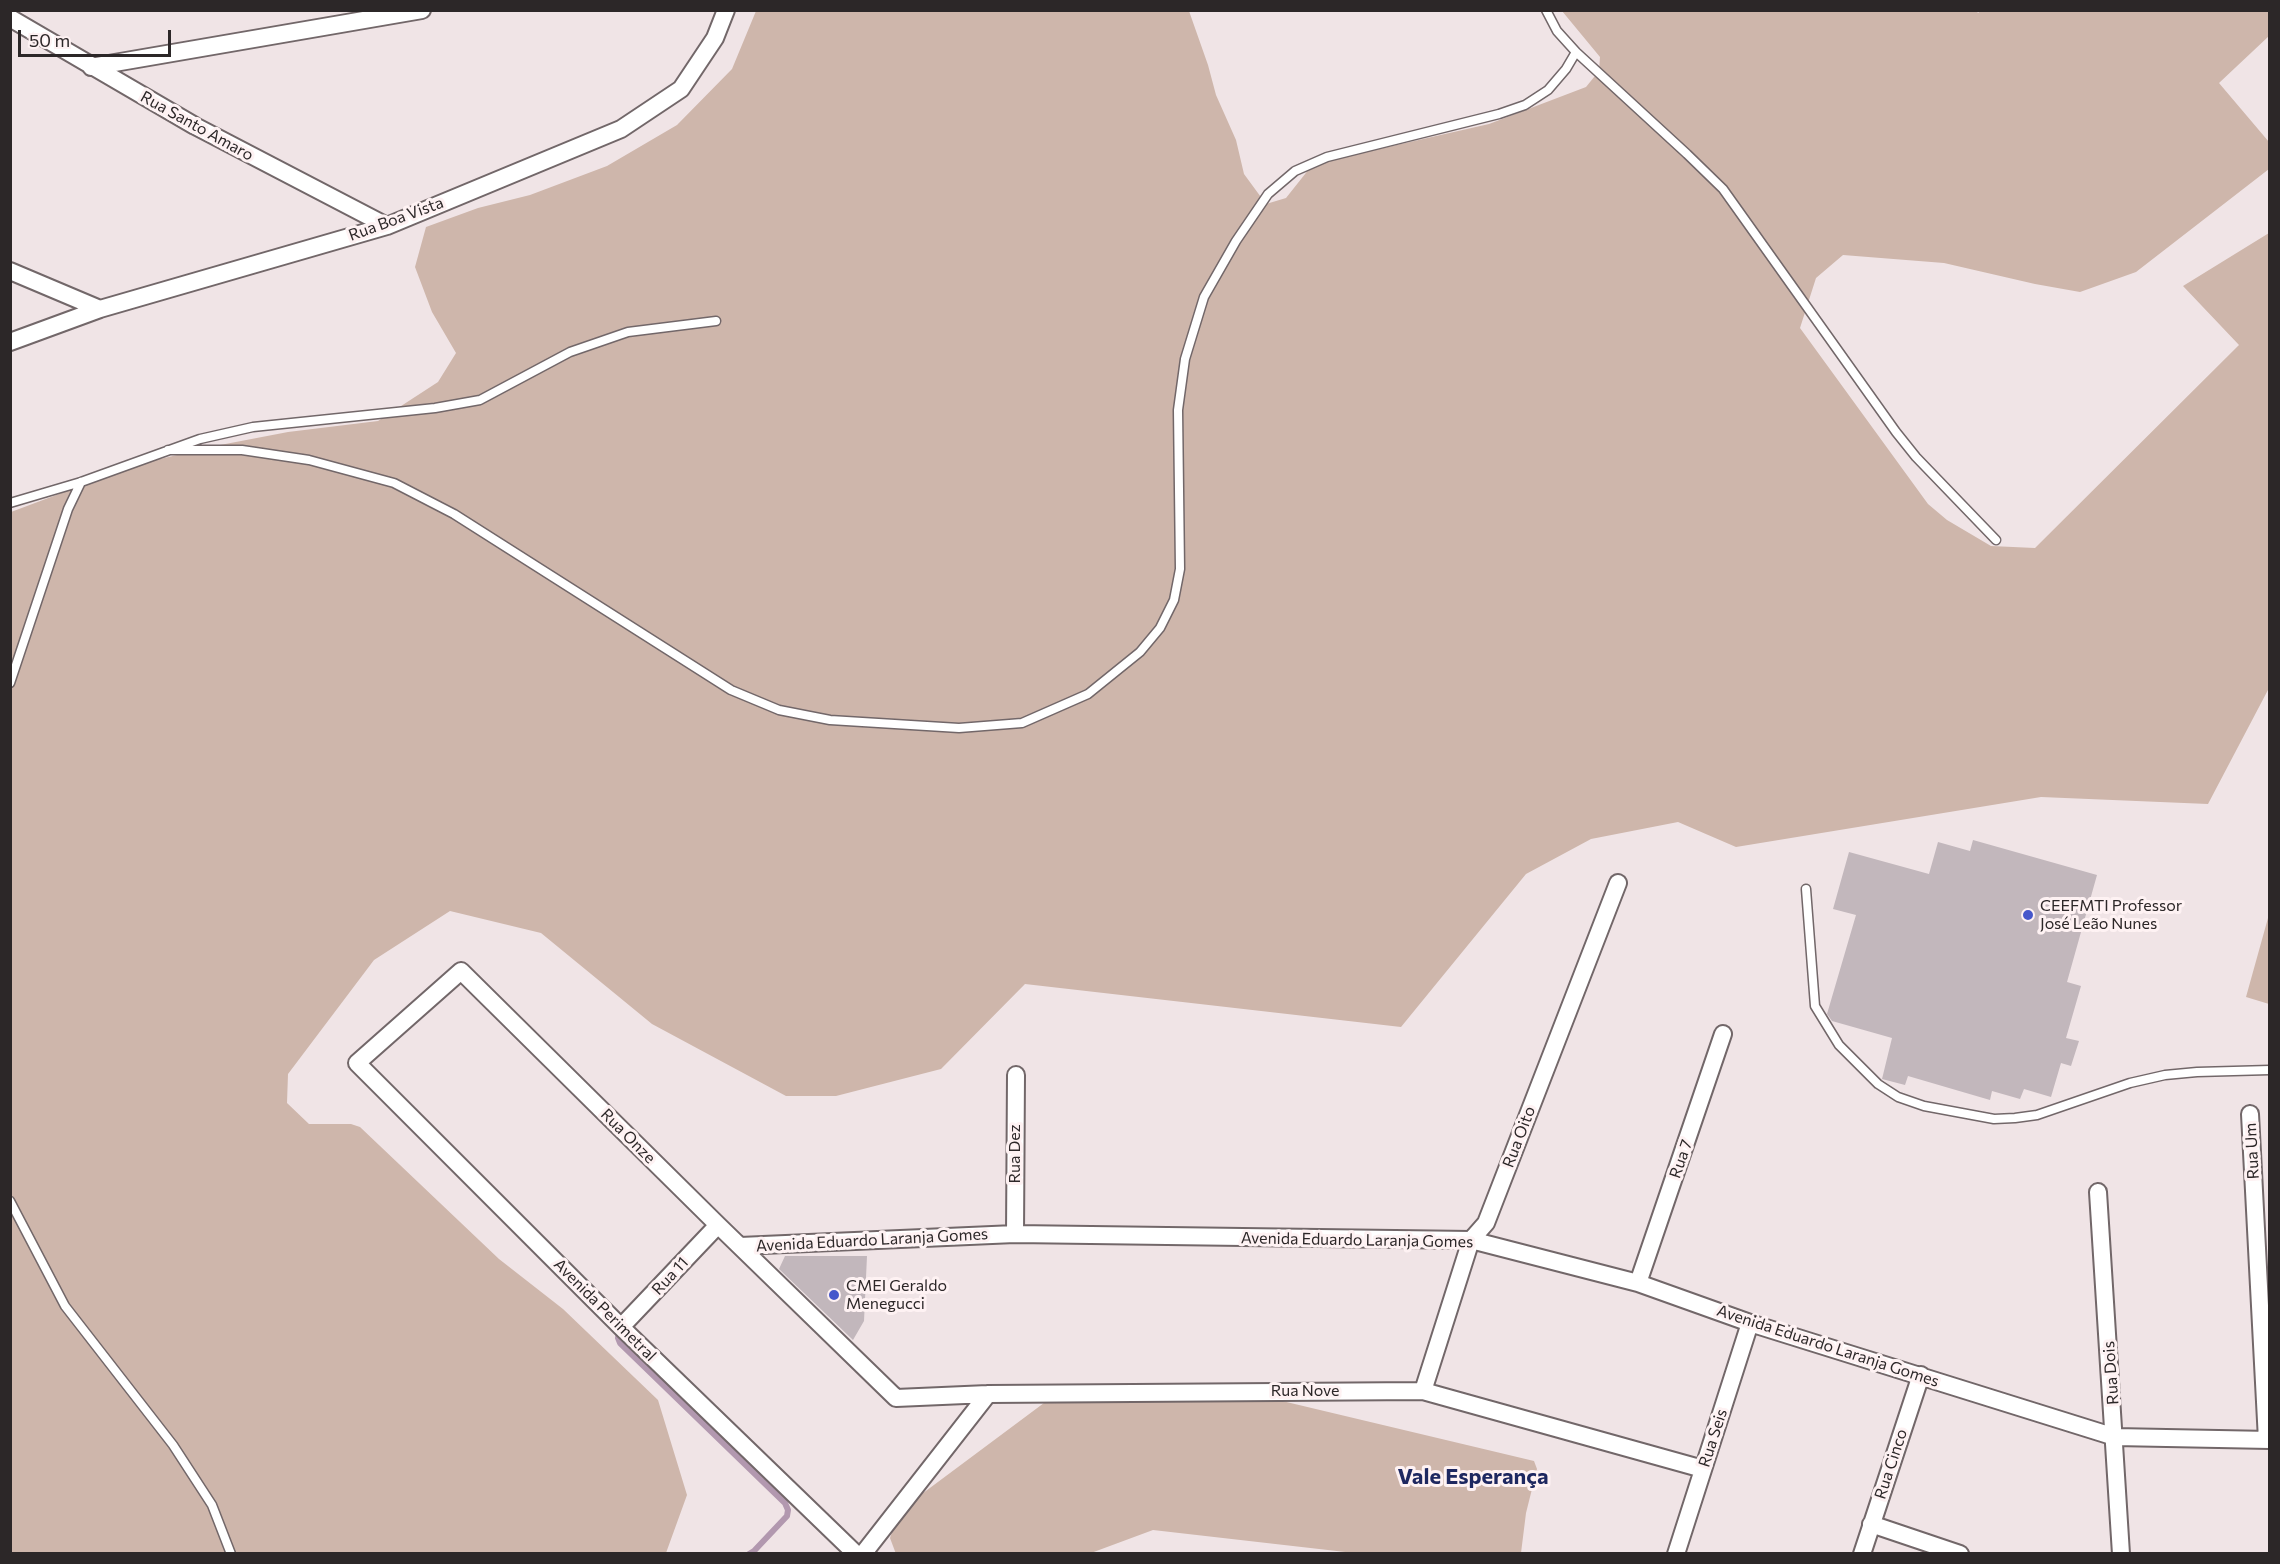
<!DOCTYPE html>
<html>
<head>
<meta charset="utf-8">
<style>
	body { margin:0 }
	#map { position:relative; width:2280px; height:1564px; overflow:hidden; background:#f0e4e6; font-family:Commissioner,sans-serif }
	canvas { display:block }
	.frame { position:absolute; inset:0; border:12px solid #2c2728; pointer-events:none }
	.scale { position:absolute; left:18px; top:30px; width:153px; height:27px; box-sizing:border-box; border:3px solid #2c2728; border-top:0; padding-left:8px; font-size:18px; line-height:21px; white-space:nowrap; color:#2c2728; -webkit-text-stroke:4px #fef2f3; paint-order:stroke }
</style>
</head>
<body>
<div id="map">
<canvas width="2280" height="1564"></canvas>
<div class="frame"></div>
<div class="scale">50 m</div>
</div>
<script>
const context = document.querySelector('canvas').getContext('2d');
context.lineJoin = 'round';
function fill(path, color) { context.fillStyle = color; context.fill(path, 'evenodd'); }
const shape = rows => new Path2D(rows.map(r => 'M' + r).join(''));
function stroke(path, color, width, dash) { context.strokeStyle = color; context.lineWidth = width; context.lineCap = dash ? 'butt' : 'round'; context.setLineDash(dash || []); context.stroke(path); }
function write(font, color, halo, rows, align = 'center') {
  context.font = font + ' Commissioner,sans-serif'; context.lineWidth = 6; context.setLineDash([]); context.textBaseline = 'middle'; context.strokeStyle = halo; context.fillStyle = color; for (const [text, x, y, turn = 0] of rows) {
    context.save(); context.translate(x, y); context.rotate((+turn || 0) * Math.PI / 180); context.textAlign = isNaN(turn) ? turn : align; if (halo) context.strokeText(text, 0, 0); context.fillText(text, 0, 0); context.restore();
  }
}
const green = shape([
	[1976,10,1978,13,1981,10,2269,11,2269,36,2219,83,2269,142,2269,169,2136,272,2080,292,2035,284,1944,263,1843,255,1816,278,1800,328,1928,504,1947,520,1991,546,2035,548,2239,345,2183,286,2269,233,2269,688,2208,804,2041,797,1736,847,1678,822,1591,839,1526,874,1401,1027,1025,984,941,1069,836,1096,786,1096,652,1024,541,933,450,911,374,960,288,1074,287,1103,309,1124,351,1124,360,1127,499,1259,563,1309,658,1400,687,1495,666,1553,11,1554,11,512,139,464,215,446,288,432,378,421,438,382,456,353,432,312,415,267,426,227,478,208,530,195,607,166,677,125,732,69,756,11,1189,11,1208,65,1216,95,1236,140,1244,174,1266,204,1286,198,1313,164,1489,124,1586,87,1599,71,1600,57,1562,11],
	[2268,918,2270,919,2269,1004,2246,997],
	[1052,1397,1278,1400,1534,1461,1537,1469,1526,1513,1521,1553,1354,1553,1153,1530,1091,1553,896,1554,890,1538,899,1511]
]);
const stream = shape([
	[619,1330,618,1338,620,1343,785,1503,788,1510,787,1516,754,1551,749,1554]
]);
const building = shape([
	[1973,840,2097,875,2067,982,2081,986,2066,1038,2079,1041,2071,1066,2061,1063,2051,1097,2024,1089,2020,1099,1992,1091,1990,1100,1908,1076,1905,1085,1882,1079,1892,1038,1832,1021,1827,1014,1856,915,1833,909,1849,852,1929,874,1938,842,1970,851],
	[785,1256,867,1256,864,1321,853,1340,779,1269]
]);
const lane = shape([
	[1546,10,1557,31,1576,52,1687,154,1723,189,1896,432,1916,457,1996,540],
	[168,450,242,450,309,460,394,483,454,514,731,690,779,710,830,720,959,728,1022,723,1088,694,1140,652,1160,628,1174,600,1180,569,1178,410,1185,359,1204,297,1236,241,1268,194,1295,171,1327,157,1499,114,1525,105,1548,90,1566,69,1576,52],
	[10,503,81,482,200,439,253,427,435,408,480,400,570,352,628,332,716,321],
	[10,683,68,509,81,482],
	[1806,889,1815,1006,1839,1045,1878,1084,1898,1097,1924,1106,1994,1119,2015,1118,2037,1115,2130,1083,2165,1075,2197,1072,2270,1070],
	[10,1201,65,1306,173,1445,212,1505,231,1554]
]);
const street = shape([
	[10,18,195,126,387,226],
	[91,67,422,10],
	[10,271,100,309],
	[10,342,100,309,387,226,621,129,681,89,715,38,726,10],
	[2250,1114,2267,1440],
	[2098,1192,2121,1554],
	[1015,1234,1016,1075],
	[740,1246,1015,1234,1471,1240,1638,1283,1750,1323,2115,1437,2270,1440],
	[1638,1283,1723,1034],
	[621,1327,718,1225],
	[1423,1391,1471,1240,1486,1223,1618,883],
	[1871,1524,1960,1554],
	[856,1554,621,1327,357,1063,461,971,718,1225,896,1398,988,1394,1423,1391,1703,1469],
	[863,1554,988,1394],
	[1676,1554,1750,1323],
	[1862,1554,1921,1375]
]);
const markers = [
	[2028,915,6,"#4657cb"],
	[834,1295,6,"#4657cb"]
];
const streetNames = [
	["Rua Santo Amaro",197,126,29],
	["Rua Boa Vista",396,219,-20],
	["Rua Onze",628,1136,45],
	["Rua Oito",1519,1137,-69],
	["Rua Um",2252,1151,-93],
	["Rua Dez",1015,1154,-90],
	["Rua 7",1681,1159,-71],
	["Avenida Eduardo Laranja Gomes",872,1240,-3],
	["Avenida Eduardo Laranja Gomes",1357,1240,1],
	["Rua 11",670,1276,-47],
	["Avenida Perimetral",605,1310,45],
	["Avenida Eduardo Laranja Gomes",1828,1346,18],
	["Rua Dois",2111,1373,-94],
	["Rua Nove",1305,1391],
	["Rua Seis",1713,1438,-72],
	["Rua Cinco",1891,1464,-72]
];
const poiNames = [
	["CEEFMTI Professor",2040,906],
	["José Leão Nunes",2040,924],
	["CMEI Geraldo",846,1286],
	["Menegucci",846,1304]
];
const districtNames = [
	["Vale Esperança",1473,1477]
];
fill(green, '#ceb6ab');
stroke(stream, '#b298af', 6);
fill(building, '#c2b7bc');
stroke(lane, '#726769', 11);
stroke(street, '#726769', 20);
stroke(lane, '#fff', 8);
stroke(street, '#fff', 16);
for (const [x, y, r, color] of markers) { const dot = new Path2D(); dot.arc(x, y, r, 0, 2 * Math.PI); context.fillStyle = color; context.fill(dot); stroke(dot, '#fef2f3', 2); }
write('16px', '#2c2728', '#fef2f3', streetNames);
write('16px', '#2c2728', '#fef2f3', poiNames, 'left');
write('bold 22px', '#1e2860', '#fef2f3', districtNames);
</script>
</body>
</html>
